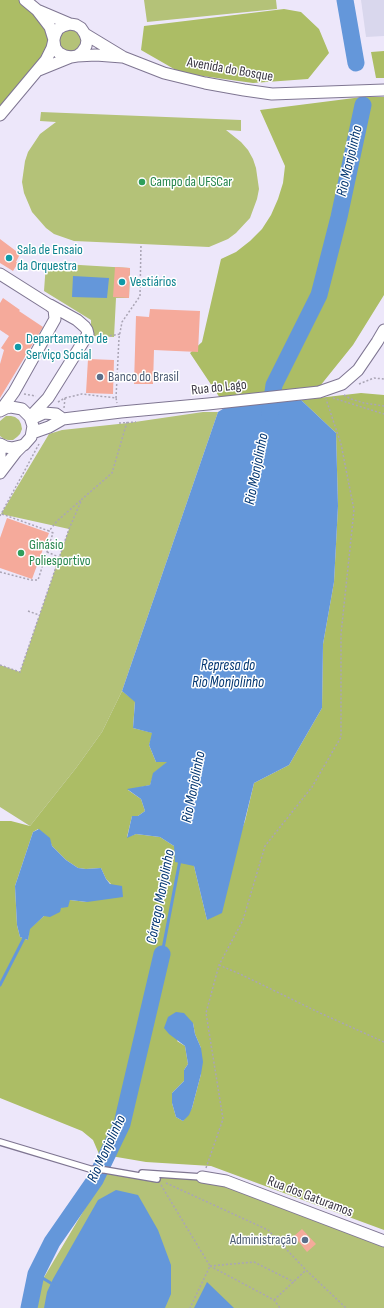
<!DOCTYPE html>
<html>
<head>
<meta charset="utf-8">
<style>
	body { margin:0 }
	canvas { display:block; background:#ede7fa }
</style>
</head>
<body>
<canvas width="384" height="1308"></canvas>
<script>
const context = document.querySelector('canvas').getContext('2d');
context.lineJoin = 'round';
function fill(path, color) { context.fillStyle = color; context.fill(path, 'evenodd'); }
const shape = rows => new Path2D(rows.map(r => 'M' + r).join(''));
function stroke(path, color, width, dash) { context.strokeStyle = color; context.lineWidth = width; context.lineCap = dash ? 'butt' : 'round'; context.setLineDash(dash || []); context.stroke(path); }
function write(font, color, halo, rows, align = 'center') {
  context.font = font + ' "Sofia Sans Condensed",sans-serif'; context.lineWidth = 3; context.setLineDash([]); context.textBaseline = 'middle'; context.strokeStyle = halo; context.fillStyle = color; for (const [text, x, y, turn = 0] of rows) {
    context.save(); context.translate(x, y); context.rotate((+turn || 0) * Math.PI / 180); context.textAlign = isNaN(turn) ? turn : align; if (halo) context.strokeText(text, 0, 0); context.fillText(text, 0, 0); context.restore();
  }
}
const industrial = shape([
	[361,0,384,0,384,36,366,37]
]);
const green = shape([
	[144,0,276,0,277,9,147,22],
	'59 41a11 11 0 1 1 22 0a11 11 0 1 1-22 0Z',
	[41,112,241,120,241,131,226,130,241,142,248,150,253,159,256,168,259,189,257,199,250,218,236,233,228,239,209,247,74,241,54,234,46,228,32,212,24,193,22,182,25,161,28,152,40,134,56,122,40,121],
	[46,263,130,268,129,298,116,298,114,337,91,336,91,320,44,291],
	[203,412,218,412,122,691,102,732,76,768,30,826,0,807,0,665,20,672,69,529,1,514,49,434,62,430,128,423],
	[6,416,11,416,15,417,19,420,21,424,22,429,20,434,17,437,13,440,8,440,4,439,0,436,0,421],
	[106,1173,207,1175,384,1246,384,1308,37,1308,43,1279]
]);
const forest = shape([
	[0,0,25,0,54,40,0,115],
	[284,9,301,12,319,29,329,53,308,79,253,83,181,73,141,50,144,26],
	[384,51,384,78,376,78,371,52],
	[362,97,384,97,384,295,353,345,320,386,220,398,190,353,202,342,221,259,236,252,250,241,262,229,271,215,278,199,283,183,285,166,260,110],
	[361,393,384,395,384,1230,211,1166,146,1162,99,1154,93,1140,82,1131,0,1098,0,821,11,821,30,826,76,768,102,732,122,691,135,701,133,728,153,733,149,745,156,762,168,762,154,773,150,785,128,790,141,799,145,811,138,816,132,816,127,837,136,834,160,837,174,846,194,866,207,920,245,821,254,783,289,765,322,708,323,644,334,582,338,506,336,433,301,400],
	[38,829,49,838,52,846,66,860,78,868,86,869,101,868,106,879,111,884,87,902,70,900,61,908,44,916,29,929,28,940,20,937,17,925,15,886,33,832],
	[193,1023,195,1034,201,1048,201,1074,192,1108,183,1121,176,1117,172,1103,172,1093,184,1081,184,1070,188,1064,185,1046,177,1041]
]);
const water = shape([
	[73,276,109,278,107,298,72,297],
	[301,400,336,433,338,506,334,582,323,644,322,708,289,765,254,783,222,913,207,920,194,866,175,862,174,846,160,837,136,834,127,838,132,816,138,816,145,811,141,799,127,789,150,785,153,773,167,762,156,762,149,745,152,733,133,728,135,702,122,691,218,412,226,407],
	[39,829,50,838,52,846,66,860,78,868,86,869,101,868,106,879,110,884,122,886,123,897,87,902,70,900,68,907,61,908,60,912,50,917,44,916,30,929,28,940,20,937,17,925,15,886,33,832],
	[176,1012,184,1013,193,1023,195,1034,201,1048,203,1062,201,1074,192,1108,189,1115,183,1121,176,1117,172,1103,172,1093,184,1081,184,1070,188,1064,185,1046,169,1034,164,1028,168,1017],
	[116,1190,138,1195,158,1230,171,1265,171,1294,165,1308,44,1308,47,1292,53,1279,98,1200],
	[207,1282,234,1308,194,1308]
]);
const stream = shape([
	[162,954,180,860],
	[0,985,24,938],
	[36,1274,54,1285]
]);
const river = shape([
	[345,0,356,63],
	[270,413,274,385,319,295,339,217,363,105],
	[29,1308,36,1274,52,1242,95,1180,122,1124,162,954]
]);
const building = shape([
	[0,239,20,254,16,262,18,263,13,271,0,263],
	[115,267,130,268,129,298,113,297],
	[3,298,20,310,19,311,43,327,0,398,0,364,4,350,1,348,9,336,0,330,0,303],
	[150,309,200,311,198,352,154,350,153,384,134,384,136,316,149,317],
	[88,359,114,360,113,394,86,393],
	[7,518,49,533,32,579,0,568,0,538],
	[302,1229,316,1244,307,1252,294,1236]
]);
const path = shape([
	[98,338,120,334],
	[359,384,374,378,384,379],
	[24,394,36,396],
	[344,395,351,399,364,403,384,406],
	[116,398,119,338,122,322,140,296,141,244],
	[333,398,384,414],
	[58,402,65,398,82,394,116,398,117,403],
	[64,408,65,398],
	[119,423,136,422],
	[2,514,49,531,57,521,81,500],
	[0,516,39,444],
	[47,552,59,557],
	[0,572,31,580,38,580,53,533,49,531],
	[28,611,39,615],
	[0,665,20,672,69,529,82,499,112,473,127,422],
	[219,965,240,974,320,1013,384,1042],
	[206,1168,223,1119,206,1013,219,965,243,920,265,846,312,787,341,737,341,634,354,510,341,444,326,399],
	[166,1183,268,1230,306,1270,346,1308],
	[161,1185,210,1266,190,1308],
	[210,1266,254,1262,294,1282],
	[210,1266,274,1300,280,1308],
	[274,1300,305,1271]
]);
const lane = shape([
	[0,1142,90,1169,105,1170,157,1179],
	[142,1173,202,1177]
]);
const street = shape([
	[25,0,37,10,70,24],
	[37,10,50,27,54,40],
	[85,34,123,57,164,73,205,83,244,90,272,94,384,90],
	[77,56,96,55,122,57],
	[39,70,71,57],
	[0,115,46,60,52,48,55,35,58,29,63,26,70,24,76,25,81,28,85,34,87,40,86,46,82,52,77,56,71,57,65,56,59,53,55,48,54,41],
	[0,274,49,305,54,309,55,319,14,392,1,410],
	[0,411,6,408,11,407,22,409,30,417,33,426,31,437,24,445,12,448,6,447,0,444],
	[30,417,48,398,88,334,87,330,85,327,77,320,50,305],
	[31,419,44,413,56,414,63,419],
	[32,433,49,427,63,419,121,412,208,404,319,392,342,384,358,370,377,342,384,330],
	[0,451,0,473],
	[0,473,16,452,23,445],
	[202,1177,226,1181,384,1241]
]);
const markers = [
	[142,182,4,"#2e9e5b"],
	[9,258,4,"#0f9aa8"],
	[122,282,4,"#0f9aa8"],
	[18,347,4,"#0f9aa8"],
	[100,377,4,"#5c6f8a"],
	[21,553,4,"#2e9e5b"],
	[305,1240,4,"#5c6f8a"]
];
const streetNames = [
	["Avenida do Bosque",230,70,10],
	["Rua do Lago",219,388,-6],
	["Rua dos Gaturamos",310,1197,21]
];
const leisureNames = [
	["Campo da UFSCar",150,182],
	["Ginásio",29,545],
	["Poliesportivo",29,561]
];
const cultureNames = [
	["Sala de Ensaio",17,250],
	["da Orquestra",17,266],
	["Vestiários",130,282],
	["Departamento de",26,339],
	["Serviço Social",26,355]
];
const serviceNames = [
	["Banco do Brasil",108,377],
	["Administração",297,1240,"right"]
];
const waterNames = [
	["Rio Monjolinho",350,161,-77],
	["Rio Monjolinho",257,469,-79],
	["Represa do",228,666],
	["Rio Monjolinho",228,683],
	["Rio Monjolinho",194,787,-79],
	["Córrego Monjolinho",161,897,-79],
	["Rio Monjolinho",107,1149,-65]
];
fill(industrial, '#d9d7ed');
fill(green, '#b4c278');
fill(forest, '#acbd65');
fill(water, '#6497da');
stroke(stream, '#6497da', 3);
stroke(river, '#6497da', 17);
fill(building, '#f5aa9b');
stroke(lane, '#7f7692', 8);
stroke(street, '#7f7692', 13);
stroke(path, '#aaa5b5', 1.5, [2, 2]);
stroke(lane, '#fff', 5.5);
stroke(street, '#fff', 11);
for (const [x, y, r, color] of markers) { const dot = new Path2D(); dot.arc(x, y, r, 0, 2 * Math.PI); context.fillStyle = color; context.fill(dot); stroke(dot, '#fff', 1.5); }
write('14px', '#3b3743', '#fff', streetNames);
write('14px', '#27864d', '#fff', leisureNames, 'left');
write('14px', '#0d838f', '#fff', cultureNames, 'left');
write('14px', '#4e5e75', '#fff', serviceNames, 'left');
write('italic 15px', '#003571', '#fff', waterNames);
</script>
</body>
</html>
